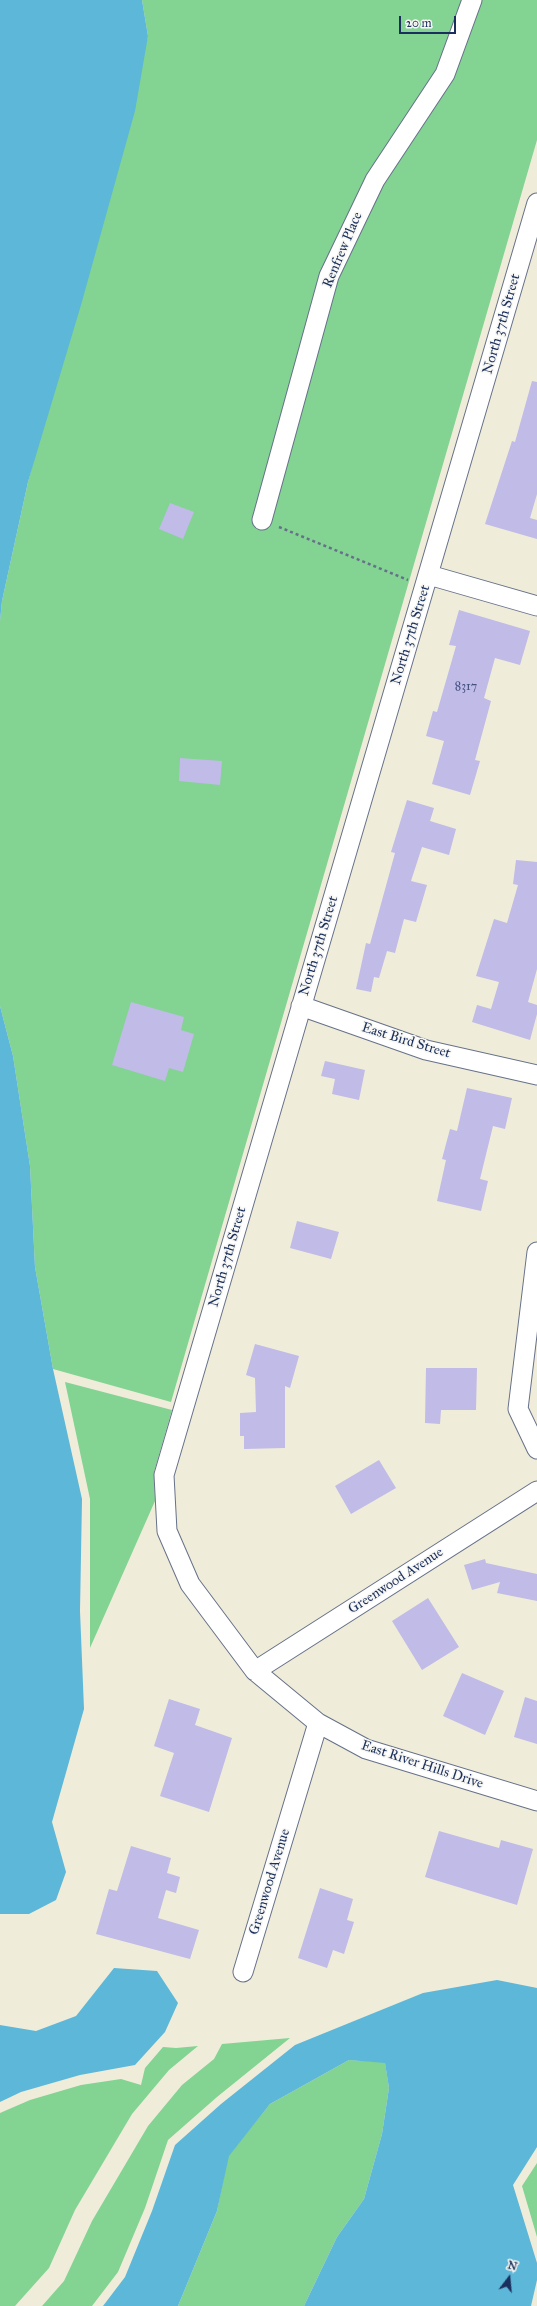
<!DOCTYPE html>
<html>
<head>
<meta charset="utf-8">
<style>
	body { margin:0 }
	#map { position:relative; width:537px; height:2306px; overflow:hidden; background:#f0ecda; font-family:"IM FELL Great Primer",serif }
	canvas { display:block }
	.north { position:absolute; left:489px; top:2258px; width:40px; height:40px; -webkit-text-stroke:3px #f6f6f2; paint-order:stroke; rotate:16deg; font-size:11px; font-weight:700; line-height:16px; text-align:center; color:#1b2f5e }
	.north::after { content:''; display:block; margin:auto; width:14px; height:18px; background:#1b2f5e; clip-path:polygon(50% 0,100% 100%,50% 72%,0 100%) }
	.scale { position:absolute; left:399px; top:16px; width:57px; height:18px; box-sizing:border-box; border:2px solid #1b2f5e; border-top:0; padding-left:5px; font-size:12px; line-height:14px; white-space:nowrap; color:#1b2f5e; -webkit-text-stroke:3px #f6f6f2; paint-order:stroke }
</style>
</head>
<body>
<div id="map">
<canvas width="537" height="2306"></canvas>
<div class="north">N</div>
<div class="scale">20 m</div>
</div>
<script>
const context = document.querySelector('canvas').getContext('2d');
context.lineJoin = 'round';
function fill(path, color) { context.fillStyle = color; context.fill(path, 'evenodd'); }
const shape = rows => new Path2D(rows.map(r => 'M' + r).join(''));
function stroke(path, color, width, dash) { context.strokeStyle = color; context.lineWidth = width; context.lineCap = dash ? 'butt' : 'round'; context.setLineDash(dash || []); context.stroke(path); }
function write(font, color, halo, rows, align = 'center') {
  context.font = font + ' "IM FELL Great Primer",serif'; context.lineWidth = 3; context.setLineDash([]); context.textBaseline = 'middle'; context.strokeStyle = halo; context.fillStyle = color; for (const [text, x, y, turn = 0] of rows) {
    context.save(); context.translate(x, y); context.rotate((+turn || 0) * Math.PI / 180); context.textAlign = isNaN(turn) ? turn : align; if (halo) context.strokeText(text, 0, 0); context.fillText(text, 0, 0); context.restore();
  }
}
const green = shape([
	[142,0,537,0,537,140,171,1402,53,1369,35,1267,30,1166,13,1056,0,1006,0,621,2,601,28,482,148,36],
	[65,1382,172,1410,154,1472,155,1501,90,1648,90,1499],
	[290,2038,217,2097,168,2140,145,2208,118,2272,92,2306,42,2306,64,2281,92,2221,148,2126,182,2085,214,2059,222,2044],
	[198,2046,169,2070,132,2114,75,2210,49,2268,15,2306,0,2306,0,2113,30,2100,81,2085,121,2079,141,2085,145,2068,163,2047,176,2048],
	[349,2060,385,2062,389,2088,382,2134,364,2199,337,2237,304,2306,178,2306,217,2211,228,2156,270,2104],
	[537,2163,537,2237,522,2186]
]);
const water = shape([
	[0,0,142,0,148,36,135,111,81,305,28,482,2,601,0,621],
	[0,1006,13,1056,30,1166,35,1267,53,1369,82,1499,80,1611,84,1709,52,1822,66,1872,56,1900,29,1914,0,1914],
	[114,1968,157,1971,178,2003,165,2032,135,2065,80,2075,21,2092,0,2102,0,2025,36,2031,76,2016],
	[497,1980,537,1988,537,2147,513,2185,537,2263,537,2280,531,2306,304,2306,337,2237,364,2199,382,2134,389,2088,385,2063,349,2060,270,2104,229,2156,217,2211,178,2306,103,2306,125,2277,152,2211,175,2145,221,2104,295,2045,423,1993]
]);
const building = shape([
	[532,381,537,382,537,494,530,518,537,520,537,539,485,524,512,441,515,442],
	[170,503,194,512,183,539,159,529],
	[459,610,530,631,520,665,495,658,484,698,491,701,475,760,480,761,470,795,432,784,444,741,426,736,433,711,437,712,456,646,449,645],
	[180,758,222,761,220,785,179,781],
	[407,800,434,808,430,821,456,829,449,855,422,847,411,881,427,885,416,922,404,919,395,953,387,951,379,978,374,977,371,992,356,989,366,943,370,944,395,853,391,852],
	[516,860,537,862,537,969,528,1002,537,1005,537,1014,530,1040,472,1022,477,1005,491,1009,499,982,476,976,494,919,507,923,518,885,513,884],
	[131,1002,184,1017,181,1030,194,1034,183,1072,169,1068,165,1081,112,1065],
	[325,1061,365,1070,359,1100,332,1094,335,1079,321,1076],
	[467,1088,512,1098,505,1129,493,1126,480,1179,488,1181,481,1211,437,1201,446,1160,442,1159,450,1129,457,1131],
	[297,1221,339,1232,331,1259,290,1248],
	[255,1344,299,1356,290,1388,285,1386,285,1448,244,1449,244,1436,240,1436,240,1413,256,1412,255,1378,246,1375],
	[426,1368,477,1368,476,1410,441,1410,440,1424,425,1423],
	[379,1460,396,1488,351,1514,335,1486],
	[485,1559,486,1563,537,1574,537,1601,497,1593,500,1582,472,1590,464,1565],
	[428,1598,459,1647,422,1670,392,1621],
	[462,1673,504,1691,485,1735,443,1716],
	[525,1697,537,1701,537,1744,514,1737],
	[169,1699,200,1709,195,1725,232,1738,209,1812,160,1796,174,1753,154,1746],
	[439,1831,499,1848,501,1840,533,1849,517,1905,425,1877],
	[131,1846,171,1858,167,1873,180,1877,176,1893,166,1890,158,1918,199,1930,190,1959,96,1934,109,1889,117,1891],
	[320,1888,353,1899,347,1920,354,1922,344,1954,333,1950,327,1968,298,1958]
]);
const path = shape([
	[279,527,408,580]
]);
const street = shape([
	[537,203,164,1475,167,1531,190,1584,255,1671,318,1723,366,1749,537,1801],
	[262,520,329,276,375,180,445,74,472,0],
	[429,575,537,606],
	[301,1006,426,1050,537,1075],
	[537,1252,518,1409,537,1449],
	[255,1671,537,1491],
	[243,1972,318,1723]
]);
const numberNames = [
	["8317",466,687]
];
const streetNames = [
	["Renfrew Place",343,250,-67],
	["North 37th Street",502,324,-74],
	["North 37th Street",411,635,-73],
	["North 37th Street",319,946,-73],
	["East Bird Street",406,1041,17],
	["North 37th Street",228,1257,-74],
	["Greenwood Avenue",396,1581,-33],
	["East River Hills Drive",422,1765,18],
	["Greenwood Avenue",270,1882,-73]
];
fill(green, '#83d393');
fill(water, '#5cb7d9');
fill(building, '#c0bbe7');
stroke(street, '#667189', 21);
stroke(path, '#667189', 2.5, [3, 3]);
stroke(street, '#fff', 19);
write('12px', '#445280', null, numberNames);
write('14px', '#1b2f5e', '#f6f6f2', streetNames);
</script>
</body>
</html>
